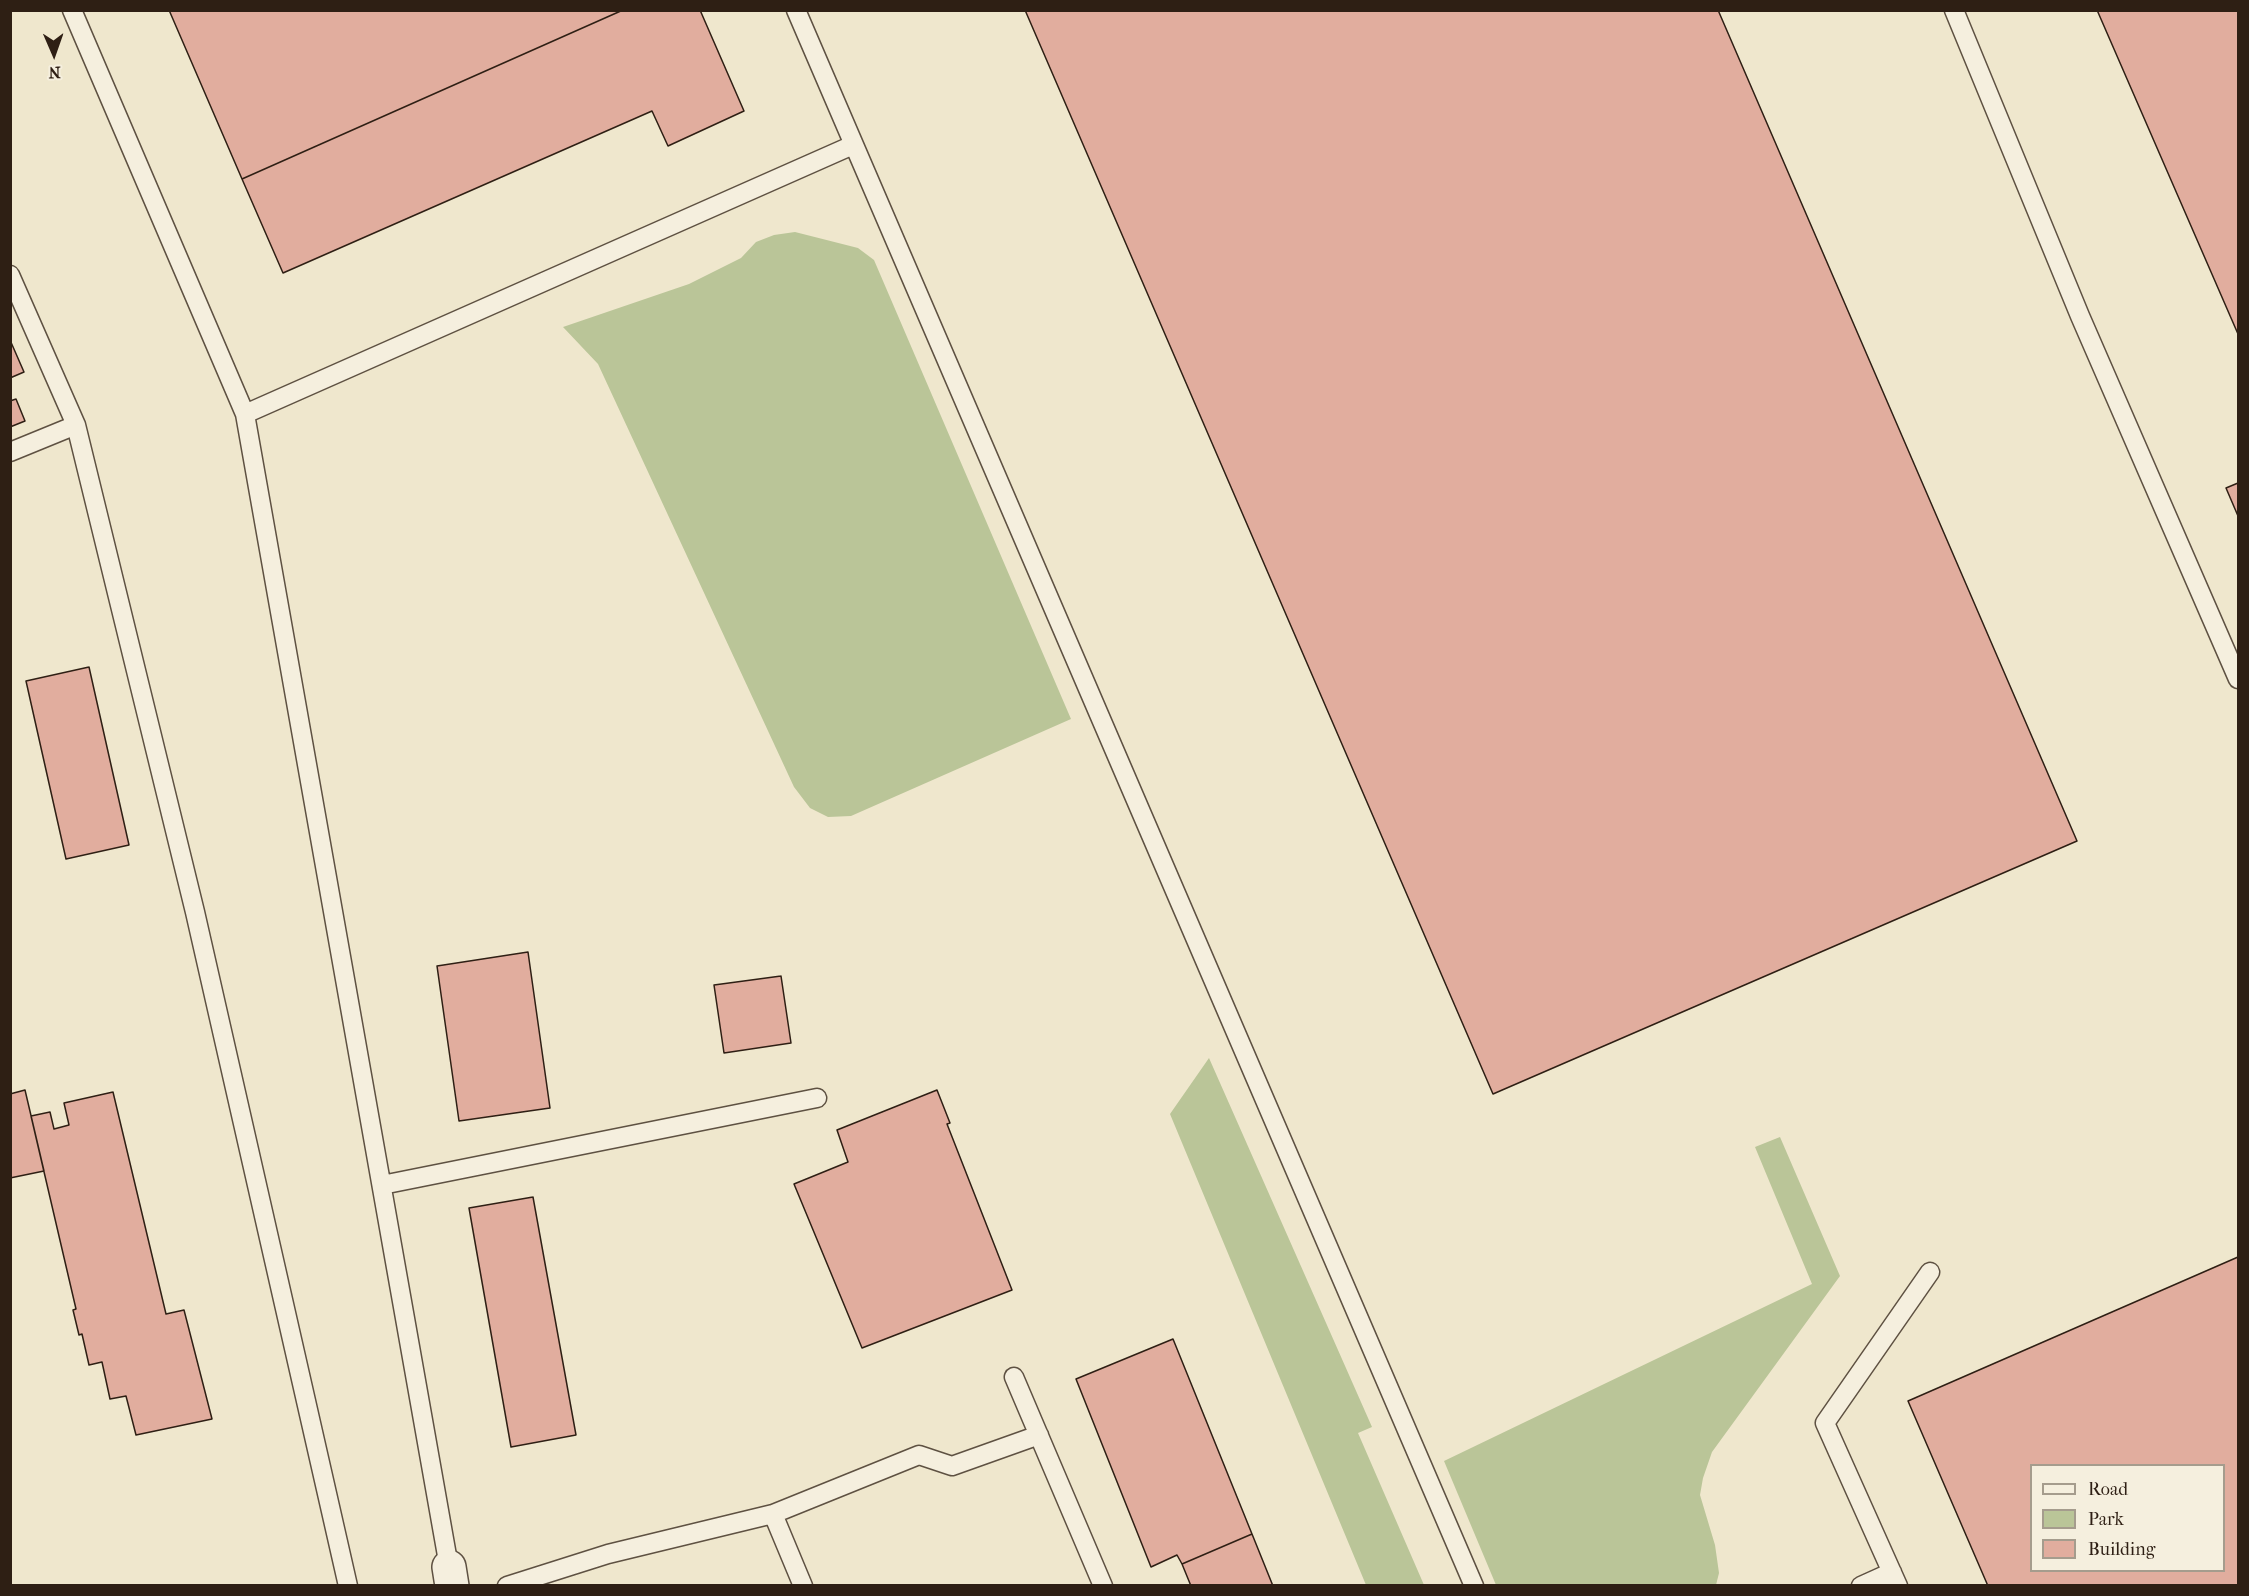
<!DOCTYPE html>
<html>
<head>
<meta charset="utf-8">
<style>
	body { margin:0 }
	#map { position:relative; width:2249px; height:1596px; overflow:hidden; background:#efe7cd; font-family:"IM FELL French Canon",serif }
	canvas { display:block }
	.frame { position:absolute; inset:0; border:12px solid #2e1f14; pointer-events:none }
	.legend { position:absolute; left:2030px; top:1464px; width:195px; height:108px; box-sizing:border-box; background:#f5efde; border:2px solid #a59c8d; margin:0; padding:8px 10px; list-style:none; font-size:18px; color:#2e1f14 }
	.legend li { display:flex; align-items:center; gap:12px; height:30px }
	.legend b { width:30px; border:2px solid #a59c8d }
	.north { position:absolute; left:24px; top:24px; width:60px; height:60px; -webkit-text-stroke:4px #f5efde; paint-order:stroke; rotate:178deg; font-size:16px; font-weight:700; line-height:24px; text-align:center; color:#2e1f14 }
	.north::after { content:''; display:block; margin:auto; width:21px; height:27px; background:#2e1f14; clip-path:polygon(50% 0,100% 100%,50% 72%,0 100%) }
</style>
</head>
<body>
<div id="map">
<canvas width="2249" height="1596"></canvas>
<div class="frame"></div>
<ul class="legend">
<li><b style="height:8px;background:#f5efde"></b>Road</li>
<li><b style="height:16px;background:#bac598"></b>Park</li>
<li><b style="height:16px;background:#e1ad9e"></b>Building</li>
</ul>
<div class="north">N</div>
</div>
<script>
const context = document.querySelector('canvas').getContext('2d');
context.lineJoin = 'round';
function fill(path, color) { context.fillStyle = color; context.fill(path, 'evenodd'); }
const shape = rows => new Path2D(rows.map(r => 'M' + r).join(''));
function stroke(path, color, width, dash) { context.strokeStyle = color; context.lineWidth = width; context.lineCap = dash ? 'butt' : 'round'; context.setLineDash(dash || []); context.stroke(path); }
const green = shape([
	[795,232,858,248,874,260,1071,719,851,816,828,817,810,808,794,787,598,364,563,327,689,284,741,258,756,242,774,235],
	[1209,1058,1372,1427,1358,1433,1424,1585,1366,1585,1170,1114],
	[1780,1137,1840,1276,1712,1452,1703,1478,1700,1495,1715,1545,1719,1573,1716,1585,1496,1585,1444,1461,1812,1284,1755,1147]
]);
const building = shape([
	[169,10,623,10,242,179,169,10],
	[623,10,700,10,744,111,668,146,652,111,283,273,242,179,623,10],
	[1025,10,1718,10,2077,841,1493,1094,1025,10],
	[2097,10,2238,10,2238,334,2097,10],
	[10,340,24,372,10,378,10,340],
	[16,399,25,421,10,427,10,401,16,399],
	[2238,483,2238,516,2226,488,2238,483],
	[89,667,129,845,66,859,26,681,89,667],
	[528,952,550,1108,459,1121,437,966,528,952],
	[781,976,791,1043,724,1053,714,985,781,976],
	[25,1090,44,1171,10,1178,10,1094,25,1090],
	[937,1090,950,1123,947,1124,1012,1290,862,1348,794,1184,848,1162,837,1130,937,1090],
	[113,1092,166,1314,184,1310,212,1419,136,1435,126,1396,110,1399,102,1362,89,1365,82,1334,79,1335,73,1310,76,1309,31,1116,50,1112,54,1129,69,1125,64,1103,113,1092],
	[533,1197,576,1435,511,1447,469,1208,533,1197],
	[2238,1257,2238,1586,1988,1586,1908,1401,2238,1257],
	[2032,1466,2224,1466,2224,1570,2032,1570,2032,1466],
	[1173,1339,1252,1534,1182,1564,1177,1555,1151,1567,1076,1379,1173,1339],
	[1252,1534,1273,1586,1191,1586,1182,1564,1252,1534]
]);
const service = shape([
	[72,10,245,414,449,1567],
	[796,10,1474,1586],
	[1954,10,2080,316,2238,679],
	[10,275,76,425,195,912,348,1586],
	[245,414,853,145],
	[10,452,76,425],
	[382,1185,817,1098],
	[1014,1377,1103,1586],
	[773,1514,803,1586],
	[507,1586,608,1554,773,1514,919,1455,952,1466,1039,1435],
	[1861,1586,1892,1572],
	[1898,1586,1825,1423,1930,1272]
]);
const minor = shape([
	[449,1567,452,1586]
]);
fill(green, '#bac598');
fill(building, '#e1ad9e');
stroke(building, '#2e1f14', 1.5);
stroke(service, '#5e5142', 21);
stroke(minor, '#5e5142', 36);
stroke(service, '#f5efde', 18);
stroke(minor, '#f5efde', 33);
</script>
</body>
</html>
